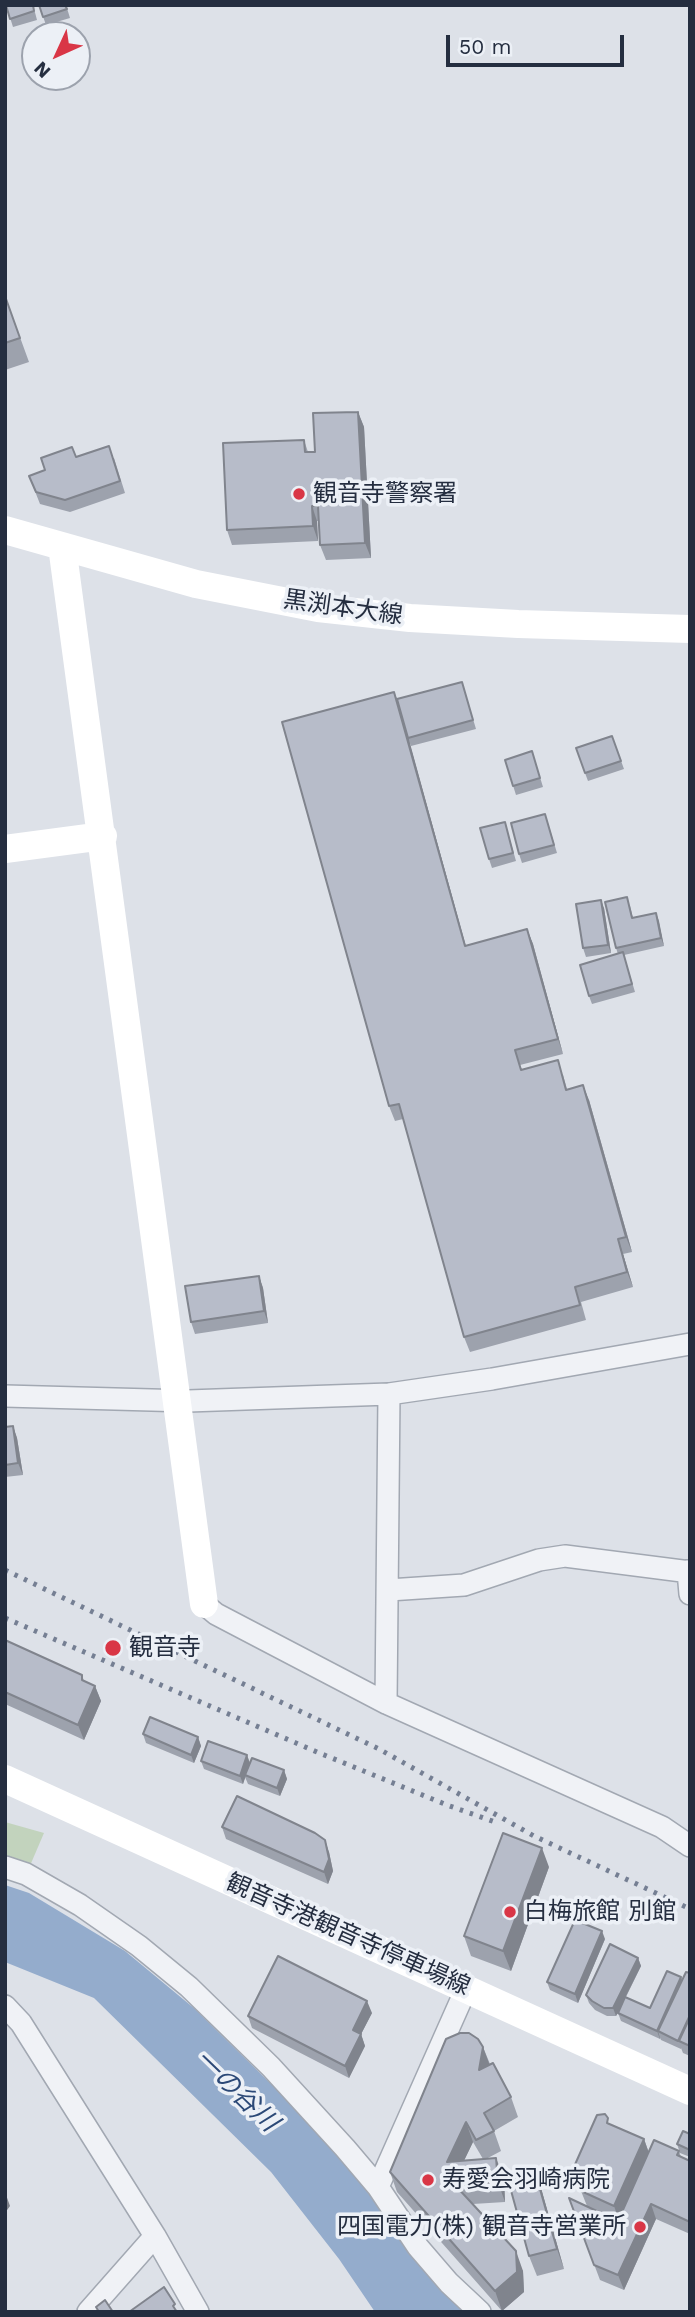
<!DOCTYPE html>
<html>
<head>
<meta charset="utf-8">
<style>
	body { margin:0 }
	#map { position:relative; width:695px; height:2317px; overflow:hidden; background:#dde1e8; font-family:"Work Sans",sans-serif }
	canvas { display:block }
	.frame { position:absolute; inset:0; border:7px solid #252e40; pointer-events:none }
	.north { position:absolute; left:21px; top:21px; width:70px; height:70px; box-sizing:border-box; background:#ecf0f6; border:2px solid #9ca2ad; border-radius:50%; rotate:225deg; font-size:19px; font-weight:700; line-height:28px; text-align:center; color:#252e40 }
	.north::after { content:''; display:block; margin:auto; width:24px; height:32px; background:#d93646; clip-path:polygon(50% 0,100% 100%,50% 72%,0 100%) }
	.scale { position:absolute; left:446px; top:35px; width:178px; height:32px; box-sizing:border-box; border:4px solid #252e40; border-top:0; padding-left:9px; font-size:21px; line-height:24px; white-space:nowrap; color:#252e40; -webkit-text-stroke:5px #ecf0f6; paint-order:stroke }
</style>
</head>
<body>
<div id="map">
<canvas width="695" height="2317"></canvas>
<div class="frame"></div>
<div class="north">N</div>
<div class="scale">50 m</div>
</div>
<script>
const context = document.querySelector('canvas').getContext('2d');
context.lineJoin = 'round';
function fill(path, color) { context.fillStyle = color; context.fill(path, 'evenodd'); }
const shape = rows => new Path2D(rows.map(r => 'M' + r).join(''));
function stroke(path, color, width, dash) { context.strokeStyle = color; context.lineWidth = width; context.lineCap = dash ? 'butt' : 'round'; context.setLineDash(dash || []); context.stroke(path); }
function write(font, color, halo, rows, align = 'center') {
  context.font = font + ' "Work Sans","Noto Sans JP",sans-serif'; context.lineWidth = 7; context.setLineDash([]); context.textBaseline = 'middle'; context.strokeStyle = halo; context.fillStyle = color; for (const [text, x, y, turn = 0] of rows) {
    context.save(); context.translate(x, y); context.rotate((+turn || 0) * Math.PI / 180); context.textAlign = isNaN(turn) ? turn : align; if (halo) context.strokeText(text, 0, 0); context.fillText(text, 0, 0); context.restore();
  }
}
const green = shape([
	[5,1822,44,1833,29,1868,5,1860]
]);
const water = shape([
	[5,1885,29,1893,125,1951,195,2009,331,2143,411,2250,466,2312,375,2312,339,2259,271,2172,94,1998,5,1962]
]);
const street = shape([
	[5,1396,188,1401,389,1394,492,1379,690,1344],
	[688,1571,690,1594],
	[389,1590,464,1585,539,1560,565,1556,690,1572],
	[204,1604,216,1614,386,1703,662,1827,690,1846],
	[386,1703,389,1394],
	[5,1867,26,1874,80,1905,139,1946,189,1987,271,2067,345,2148,378,2187,418,2247,449,2283,480,2312],
	[5,2006,21,2023,155,2236,198,2312],
	[378,2187,466,1989],
	[88,2312,155,2236]
]);
const secondary = shape([
	[5,530,196,584,318,608,410,618,518,624,690,629],
	[62,546,204,1604],
	[5,849,103,836],
	[5,1779,690,2091]
]);
const rail = shape([
	[5,1570,379,1749,534,1836,690,1909],
	[5,1618,317,1752,447,1805,495,1822]
]);
const wall = shape([
	[6,5,33,5,37,20,13,27],
	[39,5,66,5,70,18,46,25],
	[5,296,29,362,5,370],
	[358,412,364,427,371,558,326,560,320,545,319,521,317,521,318,541,232,545,227,530,304,440,308,452,315,452],
	[76,457,114,458,125,493,70,512,40,504,29,476],
	[462,682,476,729,411,746,409,741,466,946,527,929,533,944,563,1054,520,1065,522,1070,563,1075,567,1089,589,1100,632,1252,623,1254,633,1287,581,1302,586,1320,470,1352,464,1337,403,1119,395,1121,389,1106,394,692,397,699],
	[612,736,624,769,588,781,585,773],
	[532,751,543,787,516,795,505,760],
	[505,822,516,861,492,868,489,859],
	[548,823,557,853,522,863,519,854],
	[630,906,633,918,656,913,664,946,624,955,635,992,592,1004,589,996,618,954,616,948],
	[604,908,611,953,586,957,583,948],
	[259,1276,263,1288,268,1323,195,1334,191,1322],
	[13,1426,17,1438,23,1475,5,1477,5,1427],
	[5,1640,82,1675,84,1681,95,1686,101,1701,84,1740,5,1704],
	[143,1734,198,1737,201,1746,194,1763,146,1743],
	[247,1755,250,1763,284,1770,287,1779,280,1796,248,1784,245,1777,243,1784,204,1769,201,1761],
	[222,1827,329,1852,333,1871,328,1884,226,1839],
	[549,1867,511,1971,471,1956,464,1936],
	[605,1939,578,2003,550,1990,547,1982],
	[638,1958,641,1966,626,1997,650,2008,690,1973,690,2056,683,2053,681,2048,681,2049,661,2040,660,2038,660,2039,621,2021,618,2013,616,2016,607,2016,595,2010,589,2003,586,1995],
	[372,2013,361,2034,365,2046,349,2078,252,2028,248,2016],
	[483,2047,490,2064,511,2097,518,2117,494,2131,501,2151,486,2159,504,2178,505,2202,473,2204,523,2271,524,2292,502,2311,397,2192,390,2172],
	[473,2142,483,2159,464,2160],
	[610,2124,644,2139,649,2153,679,2151,681,2157,690,2161,690,2234,656,2219,624,2290,600,2280,569,2198,587,2206,581,2191,582,2190,580,2189,573,2169],
	[690,2134,690,2157,680,2153,677,2144],
	[534,2168,541,2188,564,2269,537,2276,529,2256]
]);
const shadedWall = shape([
	[358,412,364,427,371,558,365,543],
	[312,506,317,521,318,541,313,526],
	[394,692,400,707,470,962,465,946],
	[601,900,604,908,611,953,608,945],
	[656,913,659,921,664,946,661,938],
	[527,929,533,944,563,1054,558,1039],
	[583,1085,589,1100,632,1252,626,1237],
	[618,1239,623,1254,633,1287,627,1272],
	[259,1276,263,1288,268,1323,264,1311],
	[13,1426,17,1438,23,1475,18,1463],
	[95,1686,101,1701,84,1740,78,1725],
	[198,1737,201,1746,194,1763,191,1755],
	[247,1755,250,1764,243,1784,240,1776],
	[284,1770,287,1779,280,1796,277,1788],
	[325,1840,329,1852,333,1871,328,1884,324,1872],
	[542,1848,549,1867,511,1971,503,1951],
	[602,1931,605,1939,578,2003,575,1994],
	[638,1958,641,1966,616,2016,613,2008],
	[681,1977,684,1986,658,2031,660,2038,660,2039,657,2031],
	[367,2001,372,2013,357,2042,353,2030],
	[361,2034,365,2046,349,2078,345,2066],
	[483,2047,490,2066,479,2070],
	[466,2122,473,2142,454,2182,447,2162],
	[644,2139,651,2159,621,2226,614,2206],
	[496,2158,504,2178,505,2202,498,2182],
	[534,2168,541,2188,564,2269,557,2249],
	[5,2192,10,2206,5,2213],
	[651,2204,656,2219,624,2290,618,2275],
	[516,2251,523,2271,524,2292,502,2311,495,2291]
]);
const building = shape([
	[6,5,33,5,34,11,10,19,6,5],
	[39,5,65,5,67,9,43,17,39,5],
	[5,296,20,338,5,343,5,296],
	[358,412,365,543,320,545,318,506,312,506,313,526,227,530,223,443,304,440,305,452,315,452,313,413,358,412],
	[109,446,120,481,65,500,36,492,29,476,45,470,41,458,72,447,76,457,109,446],
	[462,682,473,720,408,738,397,699,462,682],
	[394,692,465,946,527,929,558,1039,515,1050,521,1070,558,1060,566,1090,583,1085,626,1237,618,1239,627,1272,575,1287,580,1305,464,1337,399,1104,389,1106,282,722,394,692],
	[612,736,621,761,585,773,576,748,612,736],
	[532,751,540,778,513,786,505,760,532,751],
	[545,814,554,845,519,854,511,823,545,814],
	[505,822,513,853,489,859,480,828,505,822],
	[627,897,632,918,656,913,661,938,616,948,605,902,627,897],
	[601,900,608,945,583,948,576,904,601,900],
	[623,952,632,984,589,996,580,965,623,952],
	[259,1276,264,1311,191,1322,185,1286,259,1276],
	[13,1426,18,1463,5,1465,5,1427,13,1426],
	[5,1640,82,1675,82,1680,95,1686,78,1725,5,1692,5,1640],
	[150,1717,198,1737,191,1755,143,1734,150,1717],
	[208,1741,247,1755,240,1776,201,1761,208,1741],
	[252,1758,284,1770,277,1788,245,1775,252,1758],
	[237,1796,315,1833,325,1840,329,1859,324,1872,222,1827,237,1796],
	[503,1833,542,1848,503,1951,464,1936,503,1833],
	[575,1920,602,1931,575,1994,547,1982,575,1920],
	[610,1944,638,1958,613,2008,604,2008,592,2001,586,1995,610,1944],
	[278,1956,367,2001,353,2030,361,2034,345,2066,248,2016,278,1956],
	[667,1971,681,1977,657,2031,618,2013,625,1997,650,2008,667,1971],
	[686,1972,690,1973,690,2015,678,2041,658,2031,686,1972],
	[690,2017,690,2046,679,2041,690,2017],
	[460,2033,469,2033,478,2039,483,2047,479,2070,493,2063,511,2097,484,2113,494,2131,476,2140,466,2122,447,2162,496,2158,498,2182,455,2185,516,2251,517,2272,495,2291,390,2172,446,2039,460,2033],
	[605,2114,608,2118,607,2123,644,2139,614,2206,581,2191,588,2176,573,2169,597,2115,605,2114],
	[683,2131,690,2134,690,2150,677,2144,683,2131],
	[654,2140,679,2151,677,2155,690,2161,690,2222,651,2204,618,2275,594,2265,569,2198,618,2221,654,2140],
	[534,2168,557,2249,529,2256,507,2176,534,2168],
	[164,2287,175,2304,173,2306,177,2312,129,2312,164,2287],
	[105,2300,113,2312,99,2312,96,2307,105,2300]
]);
const markers = [
	[299,494,7,"#d93646"],
	[113,1648,9,"#d93646"],
	[510,1912,7,"#d93646"],
	[428,2180,7,"#d93646"],
	[640,2227,7,"#d93646"]
];
const poiNames = [
	["観音寺警察署",313,494],
	["観音寺",129,1648],
	["白梅旅館 別館",524,1912],
	["寿愛会羽崎病院",442,2180],
	["四国電力(株) 観音寺営業所",626,2227,"right"]
];
const streetNames = [
	["黒渕本大線",343,608,8],
	["観音寺港観音寺停車場線",348,1935,24]
];
const waterNames = [
	["一の谷川",236,2091,44]
];
fill(green, '#c2d3bd');
fill(water, '#94accc');
stroke(street, '#a2a8b2', 24);
stroke(street, '#f0f2f6', 21);
stroke(secondary, '#fff', 28);
stroke(rail, '#757f93', 5, [3.5, 7]);
fill(wall, '#9da2ad');
fill(shadedWall, '#80848d');
fill(building, '#b7bcc9');
stroke(building, '#80848d', 2);
for (const [x, y, r, color] of markers) { const dot = new Path2D(); dot.arc(x, y, r, 0, 2 * Math.PI); context.fillStyle = color; context.fill(dot); stroke(dot, '#ecf0f6', 2.5); }
write('24px', '#252e40', '#ecf0f6', poiNames, 'left');
write('24px', '#252e40', '#ecf0f6', streetNames);
write('italic 26px', '#2c4977', '#ecf0f6', waterNames);
</script>
</body>
</html>
